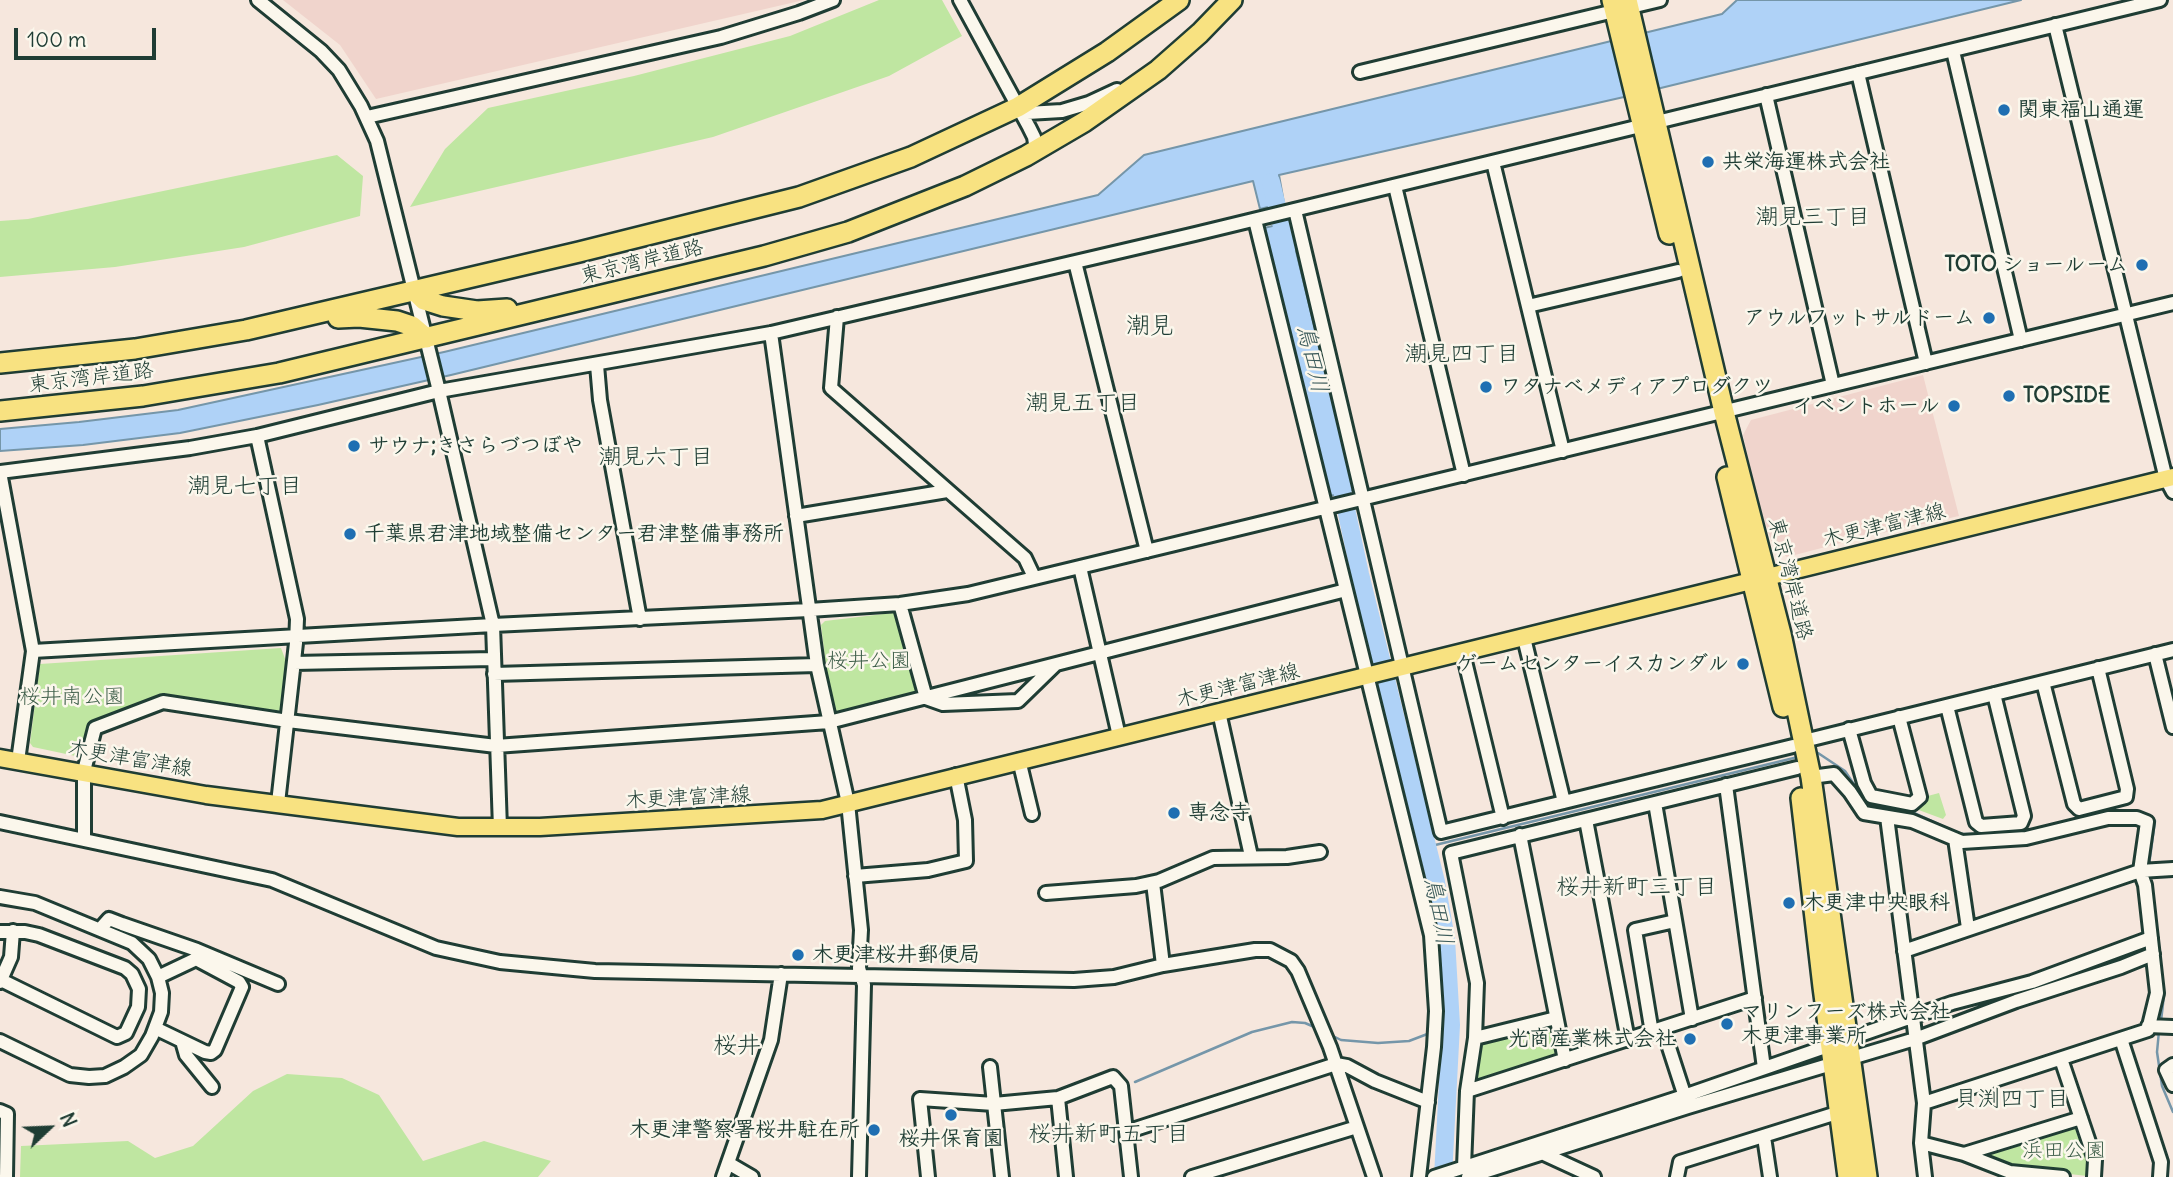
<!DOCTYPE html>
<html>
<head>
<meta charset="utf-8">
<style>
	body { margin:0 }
	#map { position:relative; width:2173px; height:1177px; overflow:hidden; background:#f6e7dd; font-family:Delius,sans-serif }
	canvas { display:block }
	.north { position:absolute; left:14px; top:1093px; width:70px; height:70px; -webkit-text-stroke:5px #fbf7ec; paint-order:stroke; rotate:67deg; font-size:19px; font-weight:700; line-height:28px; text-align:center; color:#1f3d34 }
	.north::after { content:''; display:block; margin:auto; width:24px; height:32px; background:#1f3d34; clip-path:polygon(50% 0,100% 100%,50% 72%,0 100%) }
	.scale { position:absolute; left:14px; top:28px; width:142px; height:32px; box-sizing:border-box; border:4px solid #1f3d34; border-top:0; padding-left:9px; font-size:21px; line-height:24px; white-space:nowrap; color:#1f3d34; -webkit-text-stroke:5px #fbf7ec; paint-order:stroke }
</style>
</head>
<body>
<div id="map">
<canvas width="2173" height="1177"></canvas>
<div class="north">N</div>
<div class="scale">100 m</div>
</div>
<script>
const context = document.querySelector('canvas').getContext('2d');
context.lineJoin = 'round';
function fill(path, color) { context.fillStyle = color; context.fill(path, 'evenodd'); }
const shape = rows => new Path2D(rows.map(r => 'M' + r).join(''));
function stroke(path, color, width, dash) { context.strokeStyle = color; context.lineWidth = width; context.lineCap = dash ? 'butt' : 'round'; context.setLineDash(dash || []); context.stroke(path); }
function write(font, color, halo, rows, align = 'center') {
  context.font = font + ' Delius,"Klee One",sans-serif'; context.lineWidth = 5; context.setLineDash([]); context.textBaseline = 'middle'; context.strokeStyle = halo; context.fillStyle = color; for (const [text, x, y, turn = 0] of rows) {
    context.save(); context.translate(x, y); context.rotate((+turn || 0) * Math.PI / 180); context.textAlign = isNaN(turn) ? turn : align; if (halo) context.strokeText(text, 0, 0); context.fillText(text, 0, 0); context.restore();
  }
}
const built = shape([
	[283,0,804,0,376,99,340,45],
	[1923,375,1959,516,1864,537,1787,557,1774,548,1759,506,1743,435,1751,420]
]);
const green = shape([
	[879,0,942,0,962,36,889,76,713,137,410,207,445,149,488,108,634,76,790,36],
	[337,155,363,176,360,216,244,247,115,267,0,277,0,221,28,219],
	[900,612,924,693,834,716,830,698,821,625,825,621],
	[281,648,287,664,281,709,275,714,162,699,93,727,85,758,33,747,30,743,40,664],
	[1939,793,1946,815,1943,819,1916,809,1924,797],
	[1554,1024,1560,1057,1480,1083,1476,1081,1479,1043],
	[287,1074,342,1078,379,1095,423,1161,484,1141,551,1161,538,1177,20,1177,21,1146,128,1141,155,1158,193,1146,253,1091],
	[2075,1124,2079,1126,2091,1160,2090,1173,2087,1176,2009,1167,1980,1154]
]);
const water = shape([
	[1737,0,2021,0,1624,97,1279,175,1284,203,1260,209,1253,181,451,375,318,405,180,433,83,445,0,451,0,429,79,422,178,410,444,352,1098,195,1144,155,1722,14,1737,0],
	[1289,222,1354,490,1330,496,1264,228,1289,222]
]);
const stream = shape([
	[1815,754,1818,753,1845,771,1868,805,1914,813,1960,834,1996,834],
	[1427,847,1798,757],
	[2149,865,2155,821,2150,819],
	[2160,965,2164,995,2161,1021],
	[1439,1029,1451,1025],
	[2159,1031,2157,1052,2162,1086,2173,1112],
	[1331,1035,1341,1040,1378,1043,1409,1041,1430,1033],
	[1135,1082,1252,1032,1292,1022,1305,1023,1319,1029]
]);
const river = shape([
	[1271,182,1287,247],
	[1338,472,1360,574,1436,882,1446,939,1451,1025,1443,1177]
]);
const minor = shape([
	[258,0,321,51,339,70,361,106,377,141,439,391,493,625,500,828],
	[960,0,1029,127,1034,137,1036,150],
	[2055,25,2166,479,2173,492],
	[1953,51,2021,340],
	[1360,72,1660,0],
	[1858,73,1926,363],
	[1766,95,1833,385],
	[1018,107,1027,113,1062,111,1089,103,1117,90],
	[367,117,721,37,799,13,833,0],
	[1493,162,1563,451],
	[1395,186,1464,475],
	[1295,210,1441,832,1793,746],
	[1255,220,1431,935,1436,1011,1434,1047,1419,1177],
	[1075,262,1147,551],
	[1528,306,1678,271],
	[837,317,831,388,1025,558,1034,577],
	[771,333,817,665,848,803,861,930,859,968,864,985,859,1177],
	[597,365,600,400,640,619],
	[257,436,297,619,296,643,278,803],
	[0,472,190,448,257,436,439,391,771,333,1195,234,2160,0],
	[0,472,33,651,18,761],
	[796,516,947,491],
	[1080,567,1119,736],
	[900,604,926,698,943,704,1018,701,1055,665],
	[1524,638,1564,802],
	[33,651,493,625,809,610,900,604,968,594,2173,303],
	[1463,653,1503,818],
	[2155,654,2173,727],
	[294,663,493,659],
	[494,674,817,665],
	[2043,682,2074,804,2079,809,2126,797,2127,789,2098,668],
	[1947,706,1976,822,1981,826,2021,823,2024,816,1994,694],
	[1219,712,1251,856],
	[1849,729,1864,783,1871,796,1912,804,1920,797,1899,717],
	[1804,741,2173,650],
	[1019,760,1032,814],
	[1811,777,1834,774,1850,792,1864,813,1912,821,1962,842,2026,838,2108,818,2137,818,2147,822,2140,871,2145,885,2157,993,2148,1030,1924,1103],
	[1726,785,1764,1068],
	[1655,803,1692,1019],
	[1887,817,1924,1103,1921,1143,1925,1177],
	[1586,820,1628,1040],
	[0,822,272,880,436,948,500,962,595,971,1074,980,1114,977,1163,965,1255,950,1270,950,1291,961,1298,971,1330,1047,1374,1177],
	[1520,835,1565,1060],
	[1955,839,1968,928],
	[84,840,84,771,95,728,163,702,288,721,496,746,829,722,1346,590],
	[855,876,928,870,966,861,965,820,956,775],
	[1153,883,1163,965],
	[1046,893,1136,886,1159,881,1213,858,1287,857,1320,852],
	[0,897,35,903,132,943,149,959,158,977,162,993,161,1012,152,1036,141,1055,124,1067,105,1076,89,1077,70,1075,0,1041],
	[101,928,109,919,122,924,197,950,278,984],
	[0,932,25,932,39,935,125,968,132,974,139,989,138,1007,126,1033,117,1037,1,980],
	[1904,951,2140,871,2173,869],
	[0,982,11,957,13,931],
	[2148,1026,2173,1027],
	[155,1028,205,1052,211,1053,215,1050,242,987,239,982,196,959,158,977],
	[1663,1029,1687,1103],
	[1652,1033,1635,930,1675,921],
	[1475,1038,1556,1018],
	[2121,1039,2161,1162,2160,1177],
	[182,1041,186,1055,212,1087],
	[2061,1059,2095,1160,2094,1177],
	[2173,1065,2166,1070,2173,1085],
	[990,1067,1002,1177],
	[1467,1091,1755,998],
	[1058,1098,1066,1177],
	[0,1111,7,1114,6,1177],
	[1126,1132,1336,1064,1347,1066,1375,1081,1428,1102],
	[1764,1137,1770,1177],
	[1921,1143,1964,1154,2010,1172,2063,1177],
	[1541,1150,1542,1153,1594,1177],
	[1964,1154,2081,1118],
	[728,1163,752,1177],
	[1464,1167,1467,1091,1475,1038,1477,983,1451,853,1797,768],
	[723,1177,771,1040,781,974],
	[928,1177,920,1099,994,1104,1058,1098,1113,1077,1121,1086,1131,1177],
	[1192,1177,1357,1127],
	[1434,1177,1684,1096,1952,1003,2032,982,2151,938],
	[1468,1177,1688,1107,1915,1039,2016,1001,2121,967,2153,954],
	[1677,1177,1680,1162,1840,1112]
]);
const major = shape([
	[0,758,206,795,458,827,540,827,822,810,2173,477]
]);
const highway = shape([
	[1612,0,1669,234],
	[1627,0,1724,412,1781,634,1811,777,1867,1177],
	[415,291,424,300,443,306,477,311,507,309],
	[338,318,359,317,397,321,412,326,426,338],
	[0,363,135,349,246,330,579,252,799,197,911,157,1018,107,1107,52,1179,0],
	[0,411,143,396,279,373,764,256,848,232,965,186,1026,156,1084,122,1158,70,1200,33,1232,0],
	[1727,477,1783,707],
	[1801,798,1823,987,1848,1177]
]);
const markers = [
	[2004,110,7,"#1f6fb2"],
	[1708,162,7,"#1f6fb2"],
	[2142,265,7,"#1f6fb2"],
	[1989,318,7,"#1f6fb2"],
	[1486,387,7,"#1f6fb2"],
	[2009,396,7,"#1f6fb2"],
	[1954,406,7,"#1f6fb2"],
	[354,446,7,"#1f6fb2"],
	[350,534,7,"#1f6fb2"],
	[1743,664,7,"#1f6fb2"],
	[1174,813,7,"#1f6fb2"],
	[1789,903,7,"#1f6fb2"],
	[798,955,7,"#1f6fb2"],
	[1727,1024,7,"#1f6fb2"],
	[1690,1039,7,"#1f6fb2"],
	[951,1115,7,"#1f6fb2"],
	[874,1130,7,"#1f6fb2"]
];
const poiNames = [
	["関東福山通運",2018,110],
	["共栄海運株式会社",1722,162],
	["TOTO ショールーム",2128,265,"right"],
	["アウルフットサルドーム",1975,318,"right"],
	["ワタナベメディアプロダクツ",1500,387],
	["TOPSIDE",2023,396],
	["イベントホール",1940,406,"right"],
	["サウナ;きさらづつぼや",368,446],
	["千葉県君津地域整備センター君津整備事務所",364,534],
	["ゲームセンターイスカンダル",1729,664,"right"],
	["専念寺",1188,813],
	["木更津中央眼科",1803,903],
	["木更津桜井郵便局",812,955],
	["マリンフーズ株式会社",1741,1012],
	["木更津事業所",1741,1036],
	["光商産業株式会社",1676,1039,"right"],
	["木更津警察署桜井駐在所",860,1130,"right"],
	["桜井保育園",951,1139,"center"]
];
const streetNames = [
	["東京湾岸道路",642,262,-14],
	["東京湾岸道路",91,378,-7],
	["木更津富津線",1884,526,-14],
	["東京湾岸道路",1790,579,76],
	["木更津富津線",1238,686,-14],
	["木更津富津線",130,759,10],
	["木更津富津線",688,798,-3]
];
const parkNames = [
	["桜井公園",869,661],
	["桜井南公園",72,697],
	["浜田公園",2064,1151]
];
const neighbourhoodNames = [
	["潮見三丁目",1813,217],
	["潮見四丁目",1462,354],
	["潮見五丁目",1083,403],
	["潮見六丁目",656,457],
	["潮見七丁目",245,486],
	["桜井新町三丁目",1637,887],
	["貝渕四丁目",2012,1099],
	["桜井新町五丁目",1109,1134]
];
const waterNames = [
	["鳥田川",1312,359,77],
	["鳥田川",1438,911,79]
];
const quarterNames = [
	["潮見",1150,326],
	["桜井",737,1046]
];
fill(built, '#f0d4cc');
fill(green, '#bfe6a1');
fill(water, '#afd2f7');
stroke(water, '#7596a9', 2);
stroke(stream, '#7596a9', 2.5);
stroke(river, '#afd2f7', 18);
stroke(minor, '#1f3d34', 18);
stroke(major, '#1f3d34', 21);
stroke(highway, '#1f3d34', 24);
stroke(minor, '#fbf7ec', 12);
stroke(major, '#f8e281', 16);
stroke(highway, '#f8e281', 19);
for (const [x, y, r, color] of markers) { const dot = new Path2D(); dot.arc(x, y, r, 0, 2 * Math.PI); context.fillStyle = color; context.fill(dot); stroke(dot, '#fbf7ec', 2.5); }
write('bold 21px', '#1f3d34', '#fbf7ec', poiNames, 'left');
write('21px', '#1f3d34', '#fbf7ec', streetNames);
write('21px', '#3f5f4a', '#fbf7ec', parkNames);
write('23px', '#1f3d34', '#fbf7ec', neighbourhoodNames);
write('italic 23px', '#3c5b5b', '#fbf7ec', waterNames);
write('24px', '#1f3d34', '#fbf7ec', quarterNames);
</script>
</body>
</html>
